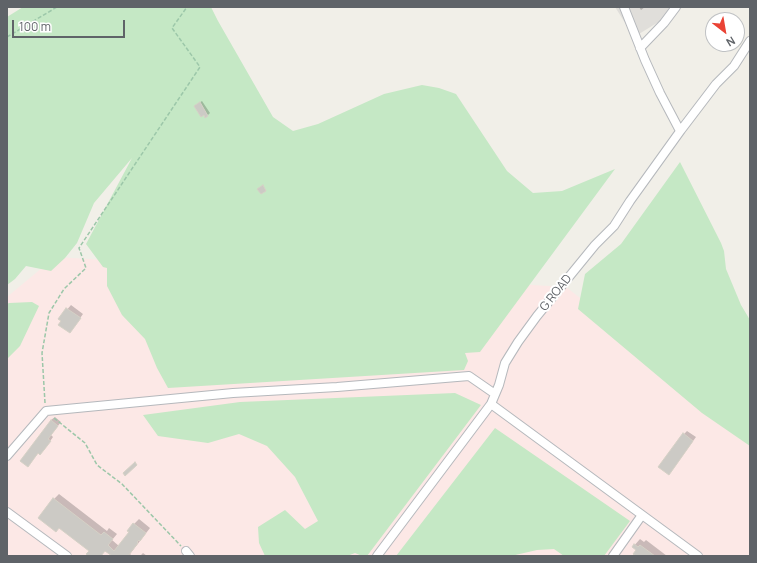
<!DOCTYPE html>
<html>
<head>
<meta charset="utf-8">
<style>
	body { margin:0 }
	#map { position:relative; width:757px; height:563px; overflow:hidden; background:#f1efe8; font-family:Manrope,sans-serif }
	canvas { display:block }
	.frame { position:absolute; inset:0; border:8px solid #5f6368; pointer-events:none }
	.north { position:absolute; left:705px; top:12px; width:40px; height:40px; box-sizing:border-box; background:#fff; border:1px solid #bfc1c3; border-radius:50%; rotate:149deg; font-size:11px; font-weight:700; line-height:16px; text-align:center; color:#5f6368 }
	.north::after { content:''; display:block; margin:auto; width:14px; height:18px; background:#ea4335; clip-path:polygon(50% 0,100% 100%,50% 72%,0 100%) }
	.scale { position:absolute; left:12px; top:20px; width:113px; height:18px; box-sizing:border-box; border:2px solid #5f6368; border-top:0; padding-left:5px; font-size:12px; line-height:14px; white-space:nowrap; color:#5f6368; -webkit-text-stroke:3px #fff; paint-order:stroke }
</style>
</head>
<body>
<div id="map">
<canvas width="757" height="563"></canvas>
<div class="frame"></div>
<div class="north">N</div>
<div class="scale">100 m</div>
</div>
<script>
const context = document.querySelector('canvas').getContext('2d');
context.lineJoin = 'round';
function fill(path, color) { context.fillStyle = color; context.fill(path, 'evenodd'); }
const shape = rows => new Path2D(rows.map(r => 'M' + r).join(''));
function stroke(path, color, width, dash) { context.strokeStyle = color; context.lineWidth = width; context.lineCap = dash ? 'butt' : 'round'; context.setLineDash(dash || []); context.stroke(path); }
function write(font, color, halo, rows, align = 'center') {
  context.font = font + ' Manrope,sans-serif'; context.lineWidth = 4; context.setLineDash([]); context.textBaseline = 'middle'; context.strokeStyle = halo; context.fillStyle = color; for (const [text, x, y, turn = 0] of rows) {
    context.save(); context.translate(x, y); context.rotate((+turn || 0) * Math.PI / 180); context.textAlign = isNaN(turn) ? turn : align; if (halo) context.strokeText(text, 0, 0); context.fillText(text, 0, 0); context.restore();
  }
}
const industrial = shape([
	[615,7,683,7,634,37]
]);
const medical = shape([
	[55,257,566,287,750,431,750,556,7,556,7,297]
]);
const green = shape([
	[23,7,211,7,218,21,273,117,293,131,318,124,384,94,422,85,439,88,456,94,507,171,533,193,562,191,615,169,480,352,465,353,468,361,464,370,168,388,157,368,145,339,122,315,107,286,107,268,103,267,86,244,132,158,94,203,77,243,65,258,51,271,26,266,15,279,7,285,7,17],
	[680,162,721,243,724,251,726,269,741,305,750,320,750,446,702,413,578,309,585,274,621,244],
	[32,302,39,306,20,346,7,359,7,304,9,303],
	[455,393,481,405,367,556,362,556,355,553,347,556,265,556,259,543,258,527,285,510,305,529,318,521,295,477,267,446,239,434,208,443,158,436,143,415,240,402],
	[495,428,630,521,604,556,564,556,554,549,537,550,511,556,396,556]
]);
const shadow = shape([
	[639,7,645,7,641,10],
	[202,101,210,113,208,115,195,106],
	[71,305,83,314,73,328,59,319],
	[55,417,61,422,51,435,53,437,44,450,39,452,31,462,51,420],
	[687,431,696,437,672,470,684,434],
	[59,494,107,531,109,528,117,534,112,540,119,546,130,532,134,524,139,519,150,528,130,554,132,556,113,556,105,550,100,556,90,556,90,551,54,499],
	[640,539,644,542,646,540,667,556,638,556,637,550,633,547],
	[143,553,147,556,140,556]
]);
const building = shape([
	[200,102,208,116,205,118,204,115,201,117,194,106,200,102],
	[263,185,266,191,261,194,257,189,263,185],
	[66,308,81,318,70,333,58,325,61,321,58,319,66,308],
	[51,420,58,426,48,439,51,441,40,455,38,453,28,467,20,461,51,420],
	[683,433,693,441,669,475,658,467,683,433],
	[135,462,137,465,125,476,123,473,135,462],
	[53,498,101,535,104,532,113,539,108,545,114,551,129,532,127,531,133,523,146,533,140,541,139,540,137,542,138,543,128,556,112,556,105,551,101,556,88,556,86,554,89,551,59,528,56,532,38,518,53,498],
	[634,544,638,547,640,545,655,556,636,556,633,554,636,550,632,547,634,544]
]);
const path = shape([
	[7,37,57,7],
	[45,403,42,353,49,313,64,289,86,268,79,248,200,67,172,28,187,7],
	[54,418,85,443,97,465,122,484,181,546]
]);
const minor = shape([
	[624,7,645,60,660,93,680,131],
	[640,48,664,23,676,7],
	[491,404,698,556],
	[7,456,46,411,233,393,337,387,469,376,495,394],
	[7,512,67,556],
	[186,551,190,556],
	[377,556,491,404,499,385,505,363,518,342,537,316,595,245,614,226,630,201,681,130,716,84,734,66,750,41],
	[613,556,642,515]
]);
const streetNames = [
	["G ROAD",556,293,-51]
];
fill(industrial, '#e0deda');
fill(medical, '#fce8e6');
fill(green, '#c5e8c5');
fill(shadow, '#0003');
fill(building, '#cccac5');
stroke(building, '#d6d1c6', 1);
stroke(minor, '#b5b8bc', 10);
stroke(path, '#9cc7a9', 1.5, [4, 2]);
stroke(minor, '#fff', 8);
write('12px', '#5f6368', '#fff', streetNames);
</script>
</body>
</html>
